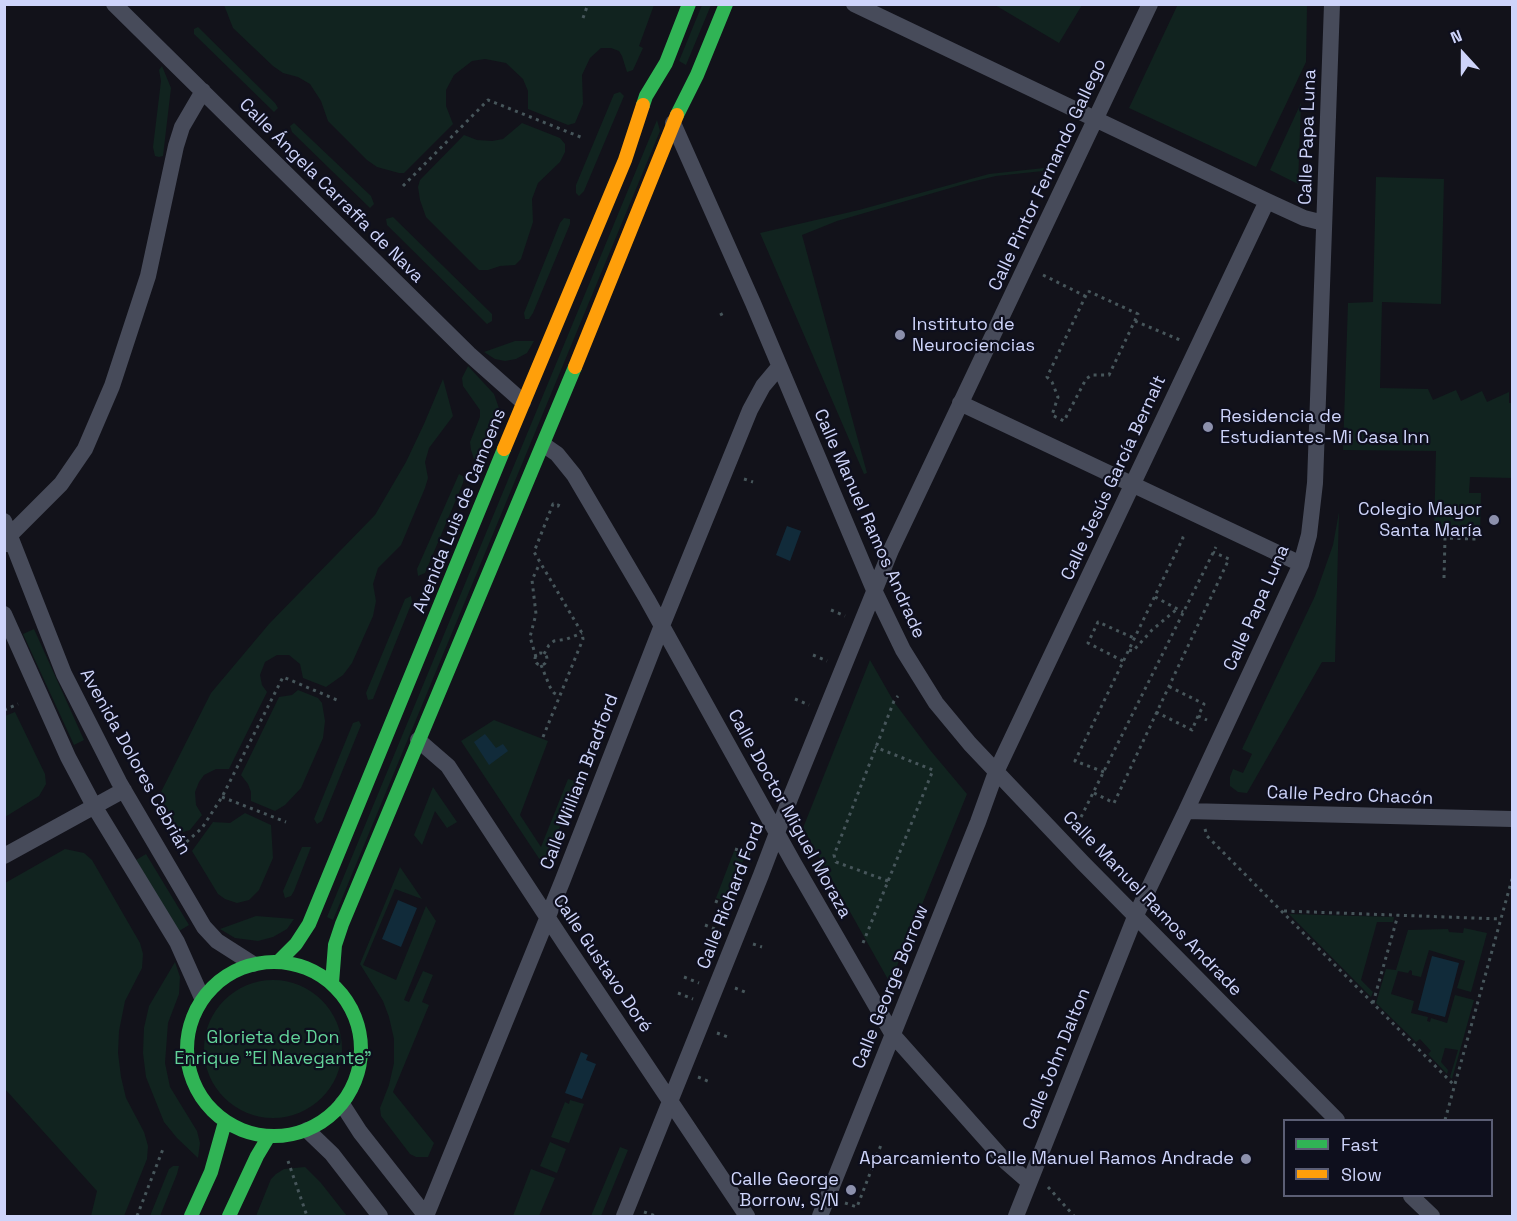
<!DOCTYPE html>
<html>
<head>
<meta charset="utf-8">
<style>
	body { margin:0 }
	#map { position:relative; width:1517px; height:1221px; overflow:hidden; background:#12121a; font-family:"Space Grotesk",sans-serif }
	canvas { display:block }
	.frame { position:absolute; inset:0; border:6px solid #ced4fa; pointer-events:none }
	.legend { position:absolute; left:1283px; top:1119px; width:210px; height:78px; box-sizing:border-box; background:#0e0f1d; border:2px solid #5b5e75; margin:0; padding:8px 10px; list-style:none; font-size:18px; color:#ced4fa }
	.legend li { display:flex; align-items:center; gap:12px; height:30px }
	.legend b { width:30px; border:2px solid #5b5e75 }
	.north { position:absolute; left:1433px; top:24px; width:60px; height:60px; -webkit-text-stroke:4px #0e0f1d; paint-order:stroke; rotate:339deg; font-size:16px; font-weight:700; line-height:24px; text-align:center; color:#ced4fa }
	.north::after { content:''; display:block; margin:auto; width:21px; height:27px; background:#ced4fa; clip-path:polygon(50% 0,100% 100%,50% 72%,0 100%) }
</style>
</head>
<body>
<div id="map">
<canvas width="1517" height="1221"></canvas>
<div class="frame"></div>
<ul class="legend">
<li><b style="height:8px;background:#30b455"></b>Fast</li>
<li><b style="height:8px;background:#ff9f0a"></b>Slow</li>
</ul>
<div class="north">N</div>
</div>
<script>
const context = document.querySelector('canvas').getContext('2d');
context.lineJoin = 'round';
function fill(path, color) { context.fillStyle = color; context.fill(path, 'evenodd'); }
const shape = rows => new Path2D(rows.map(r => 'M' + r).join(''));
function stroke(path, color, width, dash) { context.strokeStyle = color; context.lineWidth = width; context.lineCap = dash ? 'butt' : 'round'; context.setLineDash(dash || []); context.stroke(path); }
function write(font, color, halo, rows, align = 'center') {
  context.font = font + ' "Space Grotesk",sans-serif'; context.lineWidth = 4.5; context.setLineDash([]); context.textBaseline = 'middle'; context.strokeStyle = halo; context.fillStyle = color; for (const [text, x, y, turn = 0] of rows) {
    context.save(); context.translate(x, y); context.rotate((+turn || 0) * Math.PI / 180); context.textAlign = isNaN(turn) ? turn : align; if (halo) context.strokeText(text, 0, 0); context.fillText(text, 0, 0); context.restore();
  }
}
const green = shape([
	[1178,4,1307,5,1306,62,1256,167,1129,108],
	[224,5,654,5,639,46,643,48,633,70,627,72,622,56,619,51,611,48,601,48,590,58,582,75,583,104,575,123,568,125,528,109,528,91,523,79,506,63,485,59,472,61,454,75,446,90,446,106,453,124,404,173,399,173,377,167,367,160,328,121,321,101,310,84,298,77,283,73,273,66,233,28],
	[702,5,711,5,686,65,679,61],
	[995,5,1082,5,1059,43],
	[198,27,275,103,278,108,274,112,194,34,194,29],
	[162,66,171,88,163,156,159,157,155,156,153,147,161,81,159,70],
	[620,92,624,96,584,191,579,196,576,193,576,185,614,94],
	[1301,103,1298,184,1270,170],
	[657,120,660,131,333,920,327,917],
	[294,123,371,196,374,204,370,208,292,132,290,126],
	[522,123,560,138,565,144,565,152,560,162,538,183,532,199,533,222,521,259,515,265,500,266,488,270,479,270,426,217,420,200,418,187,420,180,464,135,477,140,492,141,503,139],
	[1044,168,1043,171,996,176,971,182,837,221,802,235,867,473,864,474,760,233,859,210,989,174],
	[1376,177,1444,179,1441,304,1382,302,1380,388,1428,389,1433,400,1456,390,1461,401,1482,391,1487,402,1509,392,1509,403,1512,403,1512,478,1470,477,1469,493,1481,493,1480,536,1434,534,1436,451,1343,450,1348,303,1373,302],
	[393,217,492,314,492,321,487,324,387,225,386,219],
	[564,218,570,219,570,224,533,313,529,319,525,319,524,313,560,223],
	[515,341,534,341,527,353,516,359,505,361,495,359,484,352],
	[468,366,494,394,502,417,485,464,474,459,471,450,470,442,480,417,480,410,463,386,462,378],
	[443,379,453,416,429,448,425,462,428,478,425,488,401,545,378,568,373,584,376,601,373,616,352,663,343,675,326,687,303,678,300,664,289,655,277,655,265,662,260,675,262,685,267,692,229,769,216,769,204,775,199,782,195,792,196,805,202,815,190,830,183,832,178,830,159,796,211,693,269,624,375,515,406,462,424,424],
	[459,474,464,477,463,483,425,573,418,576,417,569],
	[1339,512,1335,662,1322,662,1247,793,1238,792,1230,786,1230,777,1233,769,1243,773,1252,754,1242,749,1315,596,1333,545],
	[411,596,412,602,373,699,368,700,366,693,405,599],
	[34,629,84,740,74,745,23,634],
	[870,660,894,702,930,750,967,794,890,983,803,828],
	[298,690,318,698,322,703,325,721,323,738,301,788,285,805,275,811,251,801,251,792,248,784,241,775,279,697,292,695],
	[15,712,45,774,46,784,39,796,5,817,5,716],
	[494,720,548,741,520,815,541,847,568,779,578,782,544,866,461,741],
	[359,721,361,725,322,821,317,824,314,819,353,723],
	[433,787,457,822,447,828,435,811,422,845,414,835],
	[245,813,271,825,273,858,259,890,249,900,237,903,225,899,218,894,192,851,213,822,230,823],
	[302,847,311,847,294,891,291,896,285,898,283,891],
	[65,849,84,853,92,860,140,943,143,954,142,968,125,1001,119,1031,118,1053,121,1077,126,1098,144,1132,148,1146,147,1159,124,1216,91,1216,97,1191,5,1089,5,883],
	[734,851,745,856,727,902,716,898],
	[146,854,189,925,179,931,136,860],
	[400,867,422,899,395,889,363,965,396,980,426,906,436,921,404,1000,409,1002,423,971,433,975,422,1002,429,1005,393,1092,434,1143,428,1157,416,1157,410,1154,381,1116,380,1108,389,1085,394,1063,394,1039,389,1017,383,1001,360,964],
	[1289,914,1394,917,1393,922,1377,922,1361,980,1373,992,1371,997],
	[256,916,294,919,287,929,273,937,258,941,235,938,220,929],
	[1464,928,1487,933,1471,992,1457,988,1465,961,1429,950,1421,977,1412,975,1412,971,1410,970,1408,973,1398,971,1391,994,1414,1001,1411,1013,1428,1017,1427,1021,1430,1022,1431,1018,1447,1023,1455,995,1474,1000,1452,1079,1450,1077,1458,1050,1445,1048,1441,1062,1448,1070,1447,1074,1428,1054,1431,1051,1420,1039,1416,1042,1376,1003,1386,969,1396,970,1408,930,1448,929,1449,932,1463,933],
	[175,962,180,977,179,994,168,1023,165,1063,170,1087,197,1131,200,1143,198,1158,177,1138,164,1122,146,1077,143,1053,144,1028,149,1006],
	'204 1049a69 69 0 1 1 138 0a69 69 0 1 1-138 0Z',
	[570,1100,584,1104,569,1143,551,1137,565,1102,569,1104],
	[550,1142,566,1149,557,1173,540,1166],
	[620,1147,628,1150,601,1216,591,1216],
	[173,1166,179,1166,177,1174,160,1216,150,1216,169,1169],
	[305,1167,321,1183,347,1216,256,1216,271,1179,276,1174,284,1169],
	[531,1169,555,1178,539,1216,513,1216]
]);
const water = shape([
	[787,526,801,531,790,561,776,555],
	[485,734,496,748,503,744,508,751,489,765,474,742],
	[398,900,417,908,401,947,382,939],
	[1432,956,1459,963,1445,1017,1418,1010],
	[581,1052,588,1055,586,1060,596,1064,582,1099,565,1093]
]);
const path = shape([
	[583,18,588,4],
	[403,186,488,100,583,138],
	[1043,275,1085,296],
	[1088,291,1138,314,1109,375,1092,375,1086,379,1064,421,1052,415,1058,397,1052,382,1047,377,1088,291],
	[720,315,724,313],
	[1135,321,1180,340],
	[744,479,753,482],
	[1444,578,1445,538,1476,539],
	[1155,597,1183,612],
	[831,610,845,616],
	[1129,650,1133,651,1152,630,1177,609],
	'535 659a6 6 0 1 1 12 0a6 6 0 1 1-12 0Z',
	[544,654,549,645,554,641,567,639,582,633],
	[813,655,827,661],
	[536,657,530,637,536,614,532,580,540,563],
	[1123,661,1088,643,1098,622,1134,638],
	[541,665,550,687,554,693,559,696],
	[795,699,809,705],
	[4,710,18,704],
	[1156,712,1192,730,1198,716,1204,704,1168,686],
	[1198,716,1207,720],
	[543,737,583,639,582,633,534,552,553,504,558,506,561,500],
	[1104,772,1075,761,1183,538,1180,537],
	[1094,793,1114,803,1229,559,1213,552],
	[222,797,286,822],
	[1081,817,1216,547],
	[1205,829,1207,836,1454,1085],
	[181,847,202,828,222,797,283,677,337,700],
	[735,849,750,854],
	[888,881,836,862,834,855,894,701,898,696],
	[715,901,730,907],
	[1284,911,1501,919],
	[705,925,720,931],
	[863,943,933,770,875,747],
	[753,944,762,947],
	[684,977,699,983],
	[735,988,745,992],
	[678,993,693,999],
	[1373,1003,1398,915],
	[717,1033,728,1037],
	[698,1077,710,1082],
	[1445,1120,1512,879],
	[288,1161,307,1216],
	[1048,1187,1074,1216],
	[845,1203,857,1207,881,1145],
	[644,1212,656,1216],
	[137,1216,163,1149]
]);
const street = shape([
	[114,4,469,354,523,402],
	[854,4,1267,201,1304,218,1324,223],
	[673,123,753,303,874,590,903,650,936,703,970,744,1083,863,1337,1120],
	[960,403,1301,564],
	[544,445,557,454,574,475,647,599,793,862,893,1035,1006,1162,1029,1182],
	[4,521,64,674,119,782,204,927,217,941,253,964],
	[6,544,9,536,61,484,85,449,112,386,148,276,176,146,182,127,203,91],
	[4,614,68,757,94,806,177,942,202,998],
	[418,740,448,766,565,944,747,1216],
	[1186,811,1512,819],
	[4,856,124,790],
	[342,1104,360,1132,426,1216],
	[307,1130,332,1154,380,1216],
	[1411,1196,1432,1216],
	[426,1216,562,882,661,628,750,410,763,386,779,367],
	[624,1216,761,875,791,796,891,550,1150,4],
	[820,1216,978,822,996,772,1267,201],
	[1016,1216,1135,917,1186,811,1301,564,1309,535,1315,483,1332,4]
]);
const fast = shape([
	[643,105,646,96,666,63,689,4],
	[677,115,697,75,726,4],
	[279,961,296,944,309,924,504,449],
	'187 1049a87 87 0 1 1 174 0a87 87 0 1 1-174 0Z',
	[332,983,335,945,342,924,575,367],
	[191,1216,211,1172,225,1122],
	[229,1216,257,1156,269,1136]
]);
const slow = shape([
	[575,367,677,115],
	[504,449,625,160,643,105]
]);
const markers = [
	[900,335,6,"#8c90ac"],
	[1208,427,6,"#8c90ac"],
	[1494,520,6,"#8c90ac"],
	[1246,1159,6,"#8c90ac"],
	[851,1190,6,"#8c90ac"]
];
const streetNames = [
	["Calle Papa Luna",1308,137,-88],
	["Calle Pintor Fernando Gallego",1048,175,-65],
	["Calle Ángela Carraffa de Nava",331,191,45],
	["Calle Jesús García Bernalt",1114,478,-65],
	["Avenida Luis de Camoens",460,511,-68],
	["Calle Manuel Ramos Andrade",869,524,66],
	["Calle Papa Luna",1257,608,-66],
	["Avenida Dolores Cebrián",135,762,61],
	["Calle William Bradford",580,782,-69],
	["Calle Pedro Chacón",1350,796,2],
	["Calle Doctor Miguel Moraza",789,814,61],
	["Calle Richard Ford",731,896,-69],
	["Calle Manuel Ramos Andrade",1152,904,46],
	["Calle Gustavo Doré",602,964,56],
	["Calle George Borrow",891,987,-68],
	["Calle John Dalton",1057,1059,-68]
];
const poiNames = [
	["Instituto de",912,325,"left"],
	["Neurociencias",912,346,"left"],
	["Residencia de",1220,417,"left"],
	["Estudiantes-Mi Casa Inn",1220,438,"left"],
	["Colegio Mayor",1482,510],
	["Santa María",1482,531],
	["Aparcamiento Calle Manuel Ramos Andrade",1234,1159],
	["Calle George",839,1180],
	["Borrow, S/N",839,1201]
];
const parkNames = [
	["Glorieta de Don",273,1038],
	["Enrique \"El Navegante\"",273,1059]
];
fill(green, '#11231f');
fill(water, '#112b3a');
stroke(path, '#47565b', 3, [3, 4.5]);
stroke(street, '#474b5a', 16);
stroke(fast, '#30b455', 14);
stroke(slow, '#ff9f0a', 14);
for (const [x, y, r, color] of markers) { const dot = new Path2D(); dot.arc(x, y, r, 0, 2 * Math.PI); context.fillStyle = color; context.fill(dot); stroke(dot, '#0e0f1d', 2); }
write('18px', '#ced4fa', '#0e0f1d', streetNames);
write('18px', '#ced4fa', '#0e0f1d', poiNames, 'right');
write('18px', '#62d399', '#0e0f1d', parkNames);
</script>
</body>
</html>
